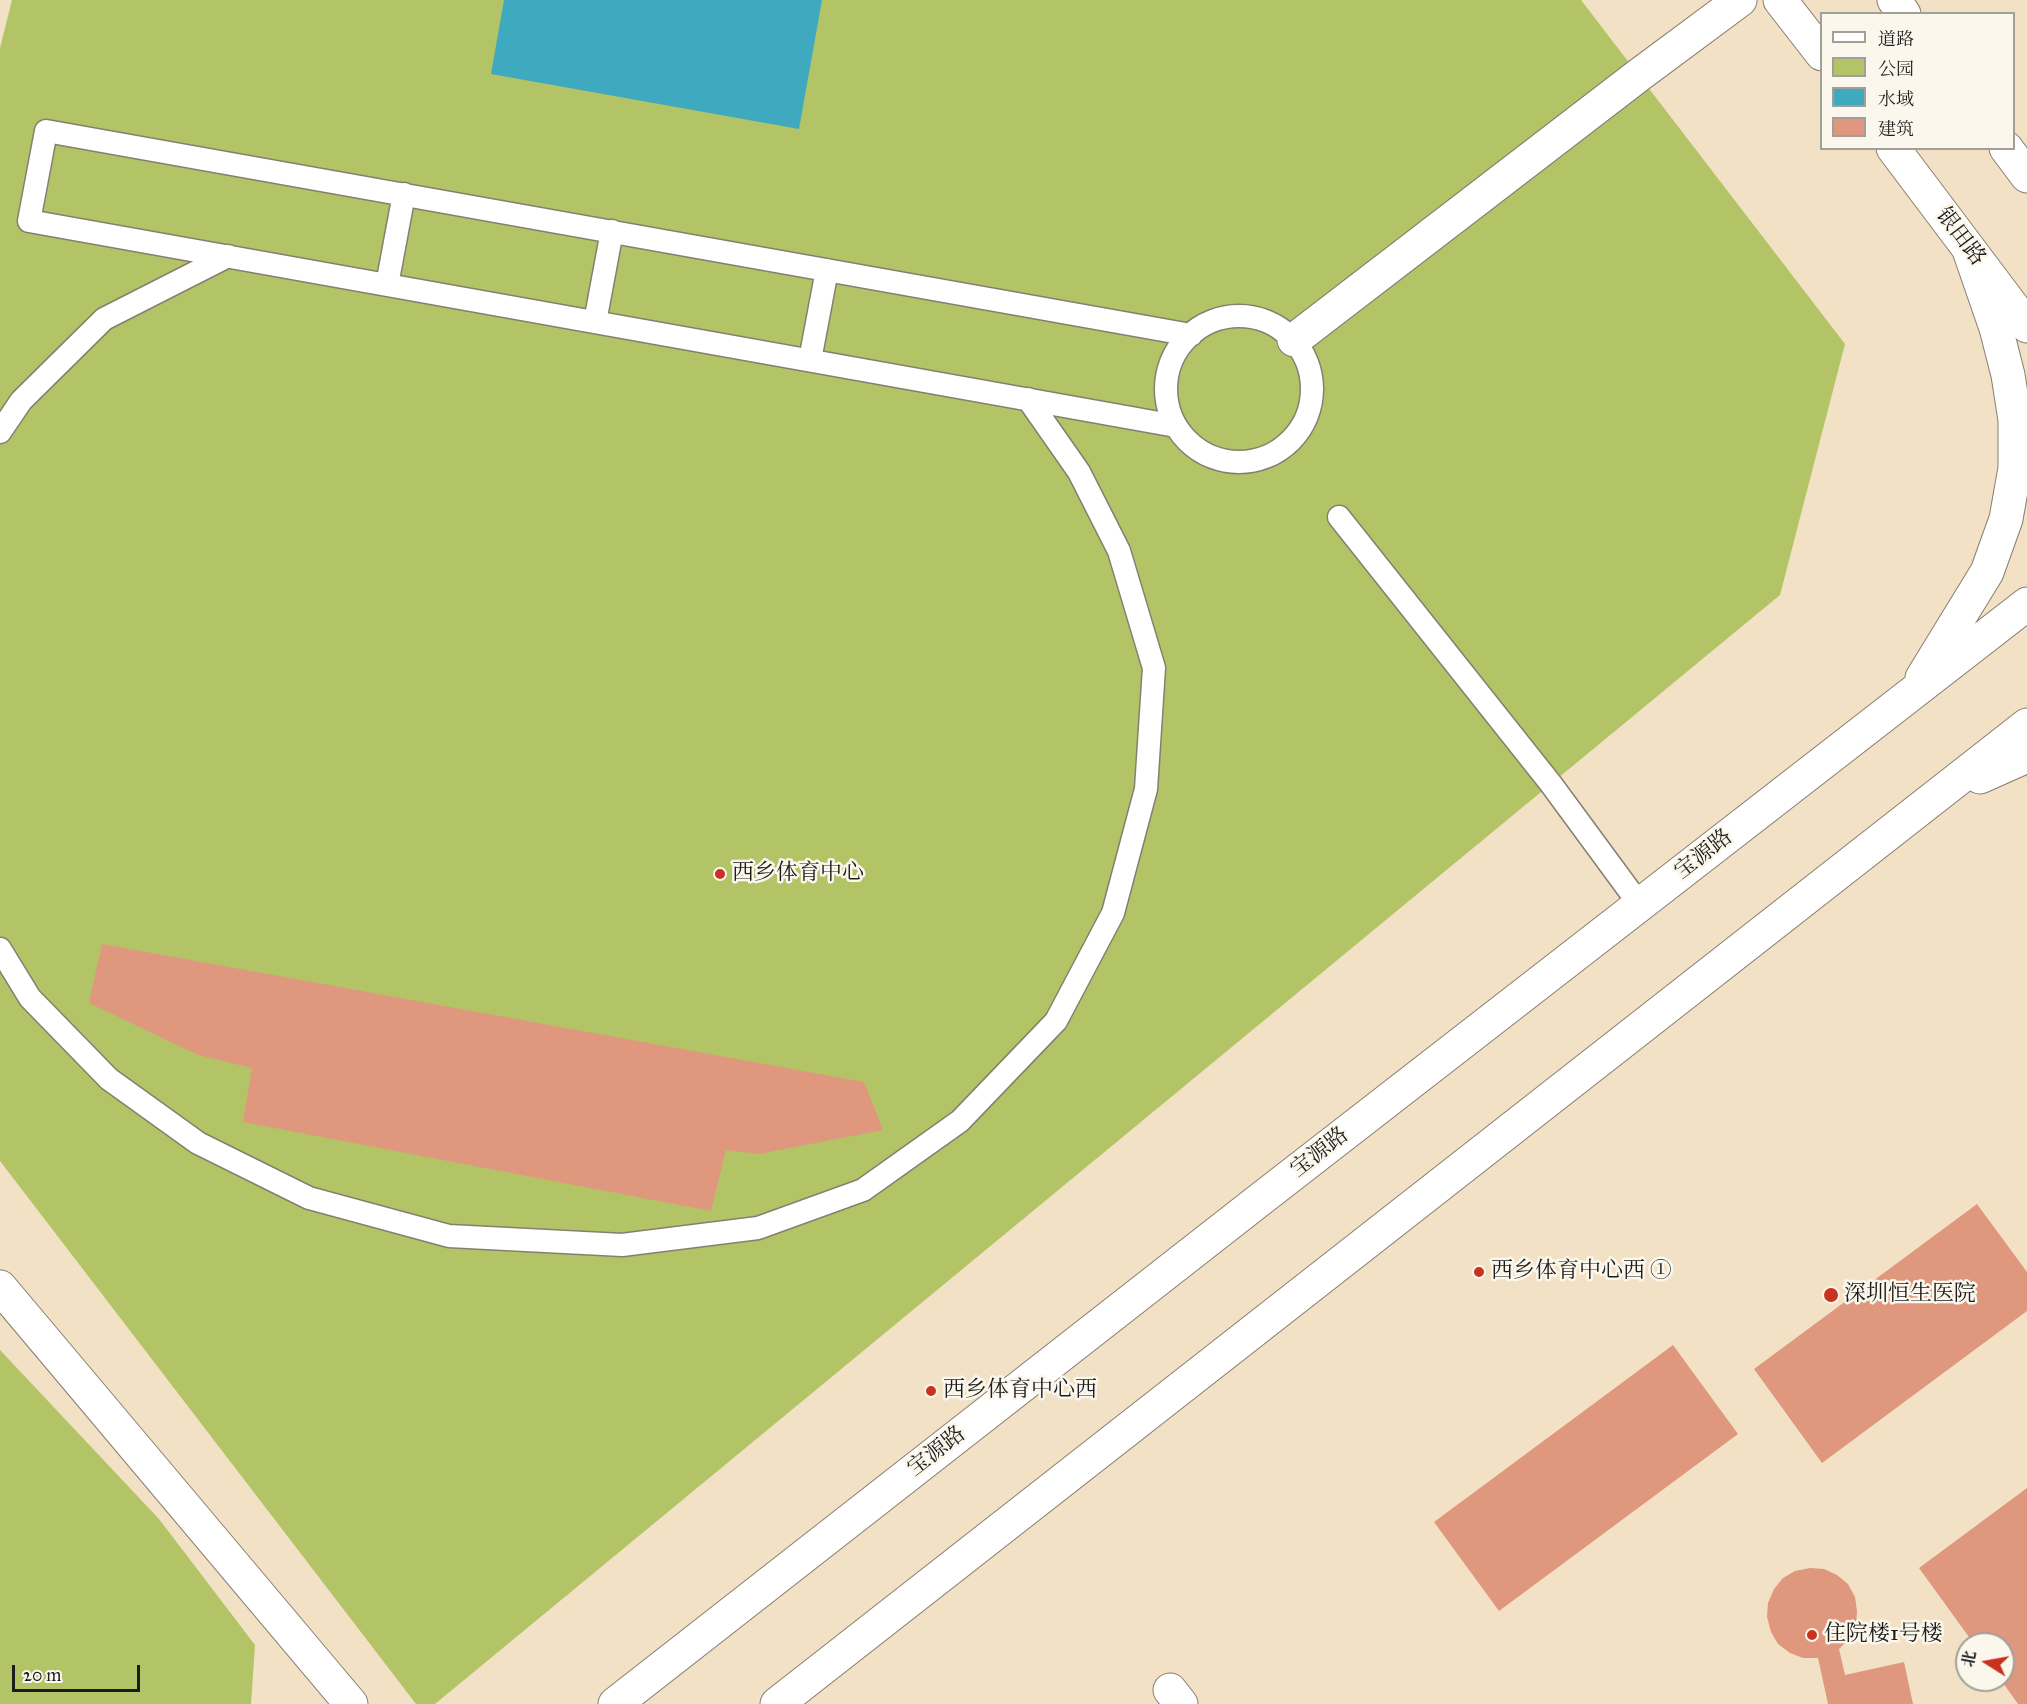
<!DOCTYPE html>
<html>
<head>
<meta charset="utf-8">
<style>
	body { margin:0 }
	#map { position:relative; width:2027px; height:1704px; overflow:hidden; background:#f2e1c4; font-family:"IM FELL Great Primer","Noto Serif SC",serif }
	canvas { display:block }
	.legend { position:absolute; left:1820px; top:12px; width:195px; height:138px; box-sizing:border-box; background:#fbf7ec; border:2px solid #a29f99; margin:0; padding:8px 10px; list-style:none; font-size:18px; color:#1c1c1c }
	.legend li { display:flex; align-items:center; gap:12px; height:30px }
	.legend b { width:30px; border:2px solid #a29f99 }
	.north { position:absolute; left:1955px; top:1632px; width:60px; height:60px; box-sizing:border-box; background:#fbf7ec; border:2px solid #a29f99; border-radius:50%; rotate:281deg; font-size:16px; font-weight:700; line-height:24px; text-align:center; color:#1c1c1c }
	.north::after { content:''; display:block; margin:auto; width:21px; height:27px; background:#c8321e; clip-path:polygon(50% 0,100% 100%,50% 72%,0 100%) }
	.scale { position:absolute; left:12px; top:1665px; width:128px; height:27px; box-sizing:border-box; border:3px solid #1c1c1c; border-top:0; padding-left:8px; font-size:18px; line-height:21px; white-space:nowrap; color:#1c1c1c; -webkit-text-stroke:4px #fbf7ec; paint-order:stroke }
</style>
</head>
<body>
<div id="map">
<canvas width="2027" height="1704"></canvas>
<ul class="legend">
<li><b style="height:8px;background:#fff"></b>道路</li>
<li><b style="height:16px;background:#b3c467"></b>公园</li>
<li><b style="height:16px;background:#3fa9bf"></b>水域</li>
<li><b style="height:16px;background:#df987e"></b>建筑</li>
</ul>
<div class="north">北</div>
<div class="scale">20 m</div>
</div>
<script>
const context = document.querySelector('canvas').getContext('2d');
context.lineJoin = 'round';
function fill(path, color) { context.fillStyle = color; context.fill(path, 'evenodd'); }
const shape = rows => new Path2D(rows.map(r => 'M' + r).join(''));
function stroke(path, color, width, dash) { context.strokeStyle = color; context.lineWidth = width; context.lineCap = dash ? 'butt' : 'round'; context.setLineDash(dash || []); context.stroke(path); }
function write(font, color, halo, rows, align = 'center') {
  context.font = font + ' "IM FELL Great Primer","Noto Serif SC",serif'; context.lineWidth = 5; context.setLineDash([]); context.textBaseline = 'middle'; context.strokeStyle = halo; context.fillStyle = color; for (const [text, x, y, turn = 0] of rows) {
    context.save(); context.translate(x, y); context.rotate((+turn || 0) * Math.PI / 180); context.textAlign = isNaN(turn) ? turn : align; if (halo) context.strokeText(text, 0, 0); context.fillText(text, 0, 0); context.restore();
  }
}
const green = shape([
	[12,0,1581,0,1845,344,1780,595,435,1704,416,1704,0,1161,0,48],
	[0,1350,159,1519,255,1645,251,1704,0,1704]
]);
const water = shape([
	[504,0,822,0,799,129,491,74]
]);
const building = shape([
	[102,944,864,1082,883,1130,759,1154,726,1150,711,1211,243,1122,252,1068,198,1055,89,1003],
	[1977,1204,2027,1272,2027,1311,1822,1463,1754,1369],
	[1673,1345,1738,1434,1499,1611,1434,1522],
	[2027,1488,2027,1704,2018,1704,2001,1680,2003,1680,2003,1644,1974,1644,1919,1568],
	[1810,1568,1824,1569,1837,1575,1848,1584,1855,1597,1857,1611,1856,1626,1849,1639,1839,1649,1845,1675,1904,1662,1913,1704,1828,1704,1818,1658,1803,1658,1790,1653,1778,1644,1771,1632,1767,1617,1768,1603,1774,1589,1783,1578,1795,1571]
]);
const lane = shape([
	[387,285,404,194],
	'1166 389a73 73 0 1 1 146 0a73 73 0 1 1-146 0Z',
	[595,322,612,231],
	[810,360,827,270],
	[1176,426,29,221,46,131,1191,335],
	[0,432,21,401,104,319,228,256],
	[1339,517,1551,784,1640,905],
	[0,949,30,998,109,1079,198,1143,309,1198,449,1236,622,1245,758,1228,863,1190,960,1121,1056,1021,1113,913,1146,789,1154,668,1119,551,1079,472,1028,399]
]);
const street = shape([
	[1294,340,1639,75,1740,0],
	[0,1287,351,1704],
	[1170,1690,1181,1704]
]);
const secondary = shape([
	[1780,0,1822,54],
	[1894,0,1904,14],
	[1893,148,2027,326],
	[2006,148,2027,176]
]);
const primary = shape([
	[1922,678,1987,572,2006,519,2015,468,2015,420,2008,375,1996,328,1969,250],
	[1980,777,2027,756],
	[615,1704,1262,1198,2027,604],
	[777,1704,2027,725]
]);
const markers = [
	[720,874,6,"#c8321e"],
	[1479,1272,6,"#c8321e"],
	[1831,1295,8,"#c8321e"],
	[931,1391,6,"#c8321e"],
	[1812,1635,6,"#c8321e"]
];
const streetNames = [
	["银田路",1960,237,53],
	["宝源路",1704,855,-38],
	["宝源路",1320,1153,-38],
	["宝源路",937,1452,-38]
];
const poiNames = [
	["西乡体育中心",732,874],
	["西乡体育中心西 ①",1491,1272],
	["深圳恒生医院",1844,1295],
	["西乡体育中心西",943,1391],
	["住院楼1号楼",1824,1635]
];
fill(green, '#b3c467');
fill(water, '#3fa9bf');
fill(building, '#df987e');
stroke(lane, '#877e70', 25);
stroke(street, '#877e70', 35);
stroke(secondary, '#877e70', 35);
stroke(primary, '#877e70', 35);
stroke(lane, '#fff', 22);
stroke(street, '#fff', 33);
stroke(secondary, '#fff', 33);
stroke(primary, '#fff', 33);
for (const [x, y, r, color] of markers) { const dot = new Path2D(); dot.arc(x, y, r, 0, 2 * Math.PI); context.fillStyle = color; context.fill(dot); stroke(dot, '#fbf7ec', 2); }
write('22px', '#1c1c1c', '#fbf7ec', streetNames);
write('22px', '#1c1c1c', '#fbf7ec', poiNames, 'left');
</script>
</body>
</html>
